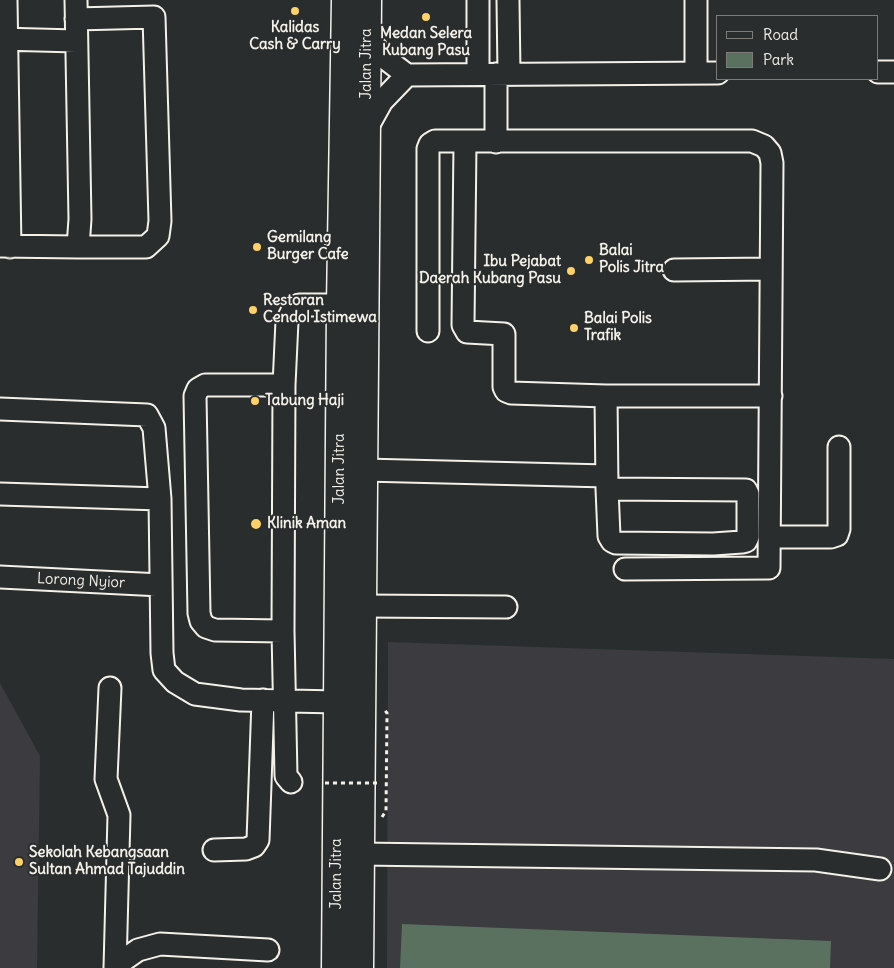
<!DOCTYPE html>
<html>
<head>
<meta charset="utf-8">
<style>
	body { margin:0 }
	#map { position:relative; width:894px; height:968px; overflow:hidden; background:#2a2d2e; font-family:Delius,sans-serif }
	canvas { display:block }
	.legend { position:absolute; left:716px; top:15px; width:162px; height:65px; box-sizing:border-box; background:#2a2d2e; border:1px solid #7b7b78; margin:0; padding:6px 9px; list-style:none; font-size:15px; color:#f4f1e8 }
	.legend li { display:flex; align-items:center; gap:10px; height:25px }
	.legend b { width:25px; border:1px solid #7b7b78 }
</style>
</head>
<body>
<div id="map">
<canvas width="894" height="968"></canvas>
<ul class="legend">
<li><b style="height:6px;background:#2a2d2e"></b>Road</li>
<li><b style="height:14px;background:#59715e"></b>Park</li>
</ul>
</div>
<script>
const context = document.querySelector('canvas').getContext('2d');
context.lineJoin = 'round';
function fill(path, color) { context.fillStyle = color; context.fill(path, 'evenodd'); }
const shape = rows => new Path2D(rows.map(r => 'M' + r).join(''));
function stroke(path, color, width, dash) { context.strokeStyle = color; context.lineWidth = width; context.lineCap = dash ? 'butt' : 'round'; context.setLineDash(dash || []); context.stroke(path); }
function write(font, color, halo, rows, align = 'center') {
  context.font = font + ' Delius,sans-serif'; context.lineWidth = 4; context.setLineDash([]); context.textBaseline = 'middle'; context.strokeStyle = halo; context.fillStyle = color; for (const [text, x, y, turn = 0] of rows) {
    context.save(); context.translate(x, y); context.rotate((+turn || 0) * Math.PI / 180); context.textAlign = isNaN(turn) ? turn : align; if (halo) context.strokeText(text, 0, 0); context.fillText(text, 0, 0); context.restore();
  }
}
const built = shape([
	[388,642,894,659,894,968,387,968],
	[0,683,40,756,37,968,0,968]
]);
const green = shape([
	[402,924,831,941,830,968,400,968]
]);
const path = shape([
	[382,817,386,811,387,713,383,708]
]);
const minor = shape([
	[6,0,10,247],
	[508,0,509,74],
	[76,19,154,17,160,221,158,236,146,247,78,247],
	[367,36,382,56,407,75,718,73],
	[0,39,76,41],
	[878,72,894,72],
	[696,73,696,0],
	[478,74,478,0],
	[496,74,496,142],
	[367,128,382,101,407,75],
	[465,143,463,325,467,332,504,334,504,387,506,391,511,393,606,396,771,396],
	[0,246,78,247,80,219,76,0],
	[674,270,771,269],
	[428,331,428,149,430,144,435,141,752,141,764,146,770,153,772,163,769,568,625,569],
	[606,396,607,489,609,536,612,541,616,543,713,544,742,542,746,541,748,537,748,494,746,490,607,489],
	[0,409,147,415,154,428,160,499,162,653,164,670,175,682,195,694,241,700,338,702],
	[364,470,607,476],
	[0,494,160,499],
	[771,537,831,537,837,535,839,529,839,447],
	[0,577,161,585],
	[363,606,506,607],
	[283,631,215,630,206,627,201,621,199,613,195,396,198,389,205,385,284,385],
	[110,688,106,779,119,815,115,968],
	[291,782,286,776,283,631,284,385,287,321,292,311,299,305,341,305],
	[214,850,246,849,254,846,258,840,263,700],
	[360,854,816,860,880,869],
	[115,966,138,950,160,944,268,950]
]);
const highway = shape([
	[336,968,341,305,346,0],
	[359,968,367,0]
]);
const pathBridge = shape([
	[325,783,381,783]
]);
const markers = [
	[295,11,5,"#ffd166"],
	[426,17,5,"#ffd166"],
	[257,247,5,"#ffd166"],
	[589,260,5,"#ffd166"],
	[571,271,5,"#ffd166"],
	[253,310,5,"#ffd166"],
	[574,328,5,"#ffd166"],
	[255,401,5,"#ffd166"],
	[256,524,6,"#ffd166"],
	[19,862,5,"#ffd166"]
];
const poiNames = [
	["Kalidas",295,28,"center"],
	["Cash & Carry",295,45,"center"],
	["Medan Selera",426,34,"center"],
	["Kubang Pasu",426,51,"center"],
	["Gemilang",267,238],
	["Burger Cafe",267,255],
	["Balai",599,251],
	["Polis Jitra",599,268],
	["Ibu Pejabat",561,262,"right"],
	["Daerah Kubang Pasu",561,279,"right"],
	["Restoran",263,301],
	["Cendol Istimewa",263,318],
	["Balai Polis",584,319],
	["Trafik",584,336],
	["Tabung Haji",265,401],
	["Klinik Aman",267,524],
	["Sekolah Kebangsaan",29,853],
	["Sultan Ahmad Tajuddin",29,870]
];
const streetNames = [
	["Jalan Jitra",367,64,-90],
	["Jalan Jitra",340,469,-90],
	["Lorong Nyior",81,581,3],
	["Jalan Jitra",337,874,-90]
];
fill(built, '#3c3b40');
fill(green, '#59715e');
stroke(minor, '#f4f1e8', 25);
stroke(highway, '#f4f1e8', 31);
stroke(path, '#f4f1e8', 3, [4, 4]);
stroke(minor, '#2a2d2e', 21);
stroke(highway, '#2a2d2e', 28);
stroke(pathBridge, '#f4f1e8', 3, [4, 4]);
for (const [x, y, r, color] of markers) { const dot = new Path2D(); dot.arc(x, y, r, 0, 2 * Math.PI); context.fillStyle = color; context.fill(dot); stroke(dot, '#2a2d2e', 2); }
write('bold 15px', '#f4f1e8', '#2a2d2e', poiNames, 'left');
write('15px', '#f4f1e8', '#2a2d2e', streetNames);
</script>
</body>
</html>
